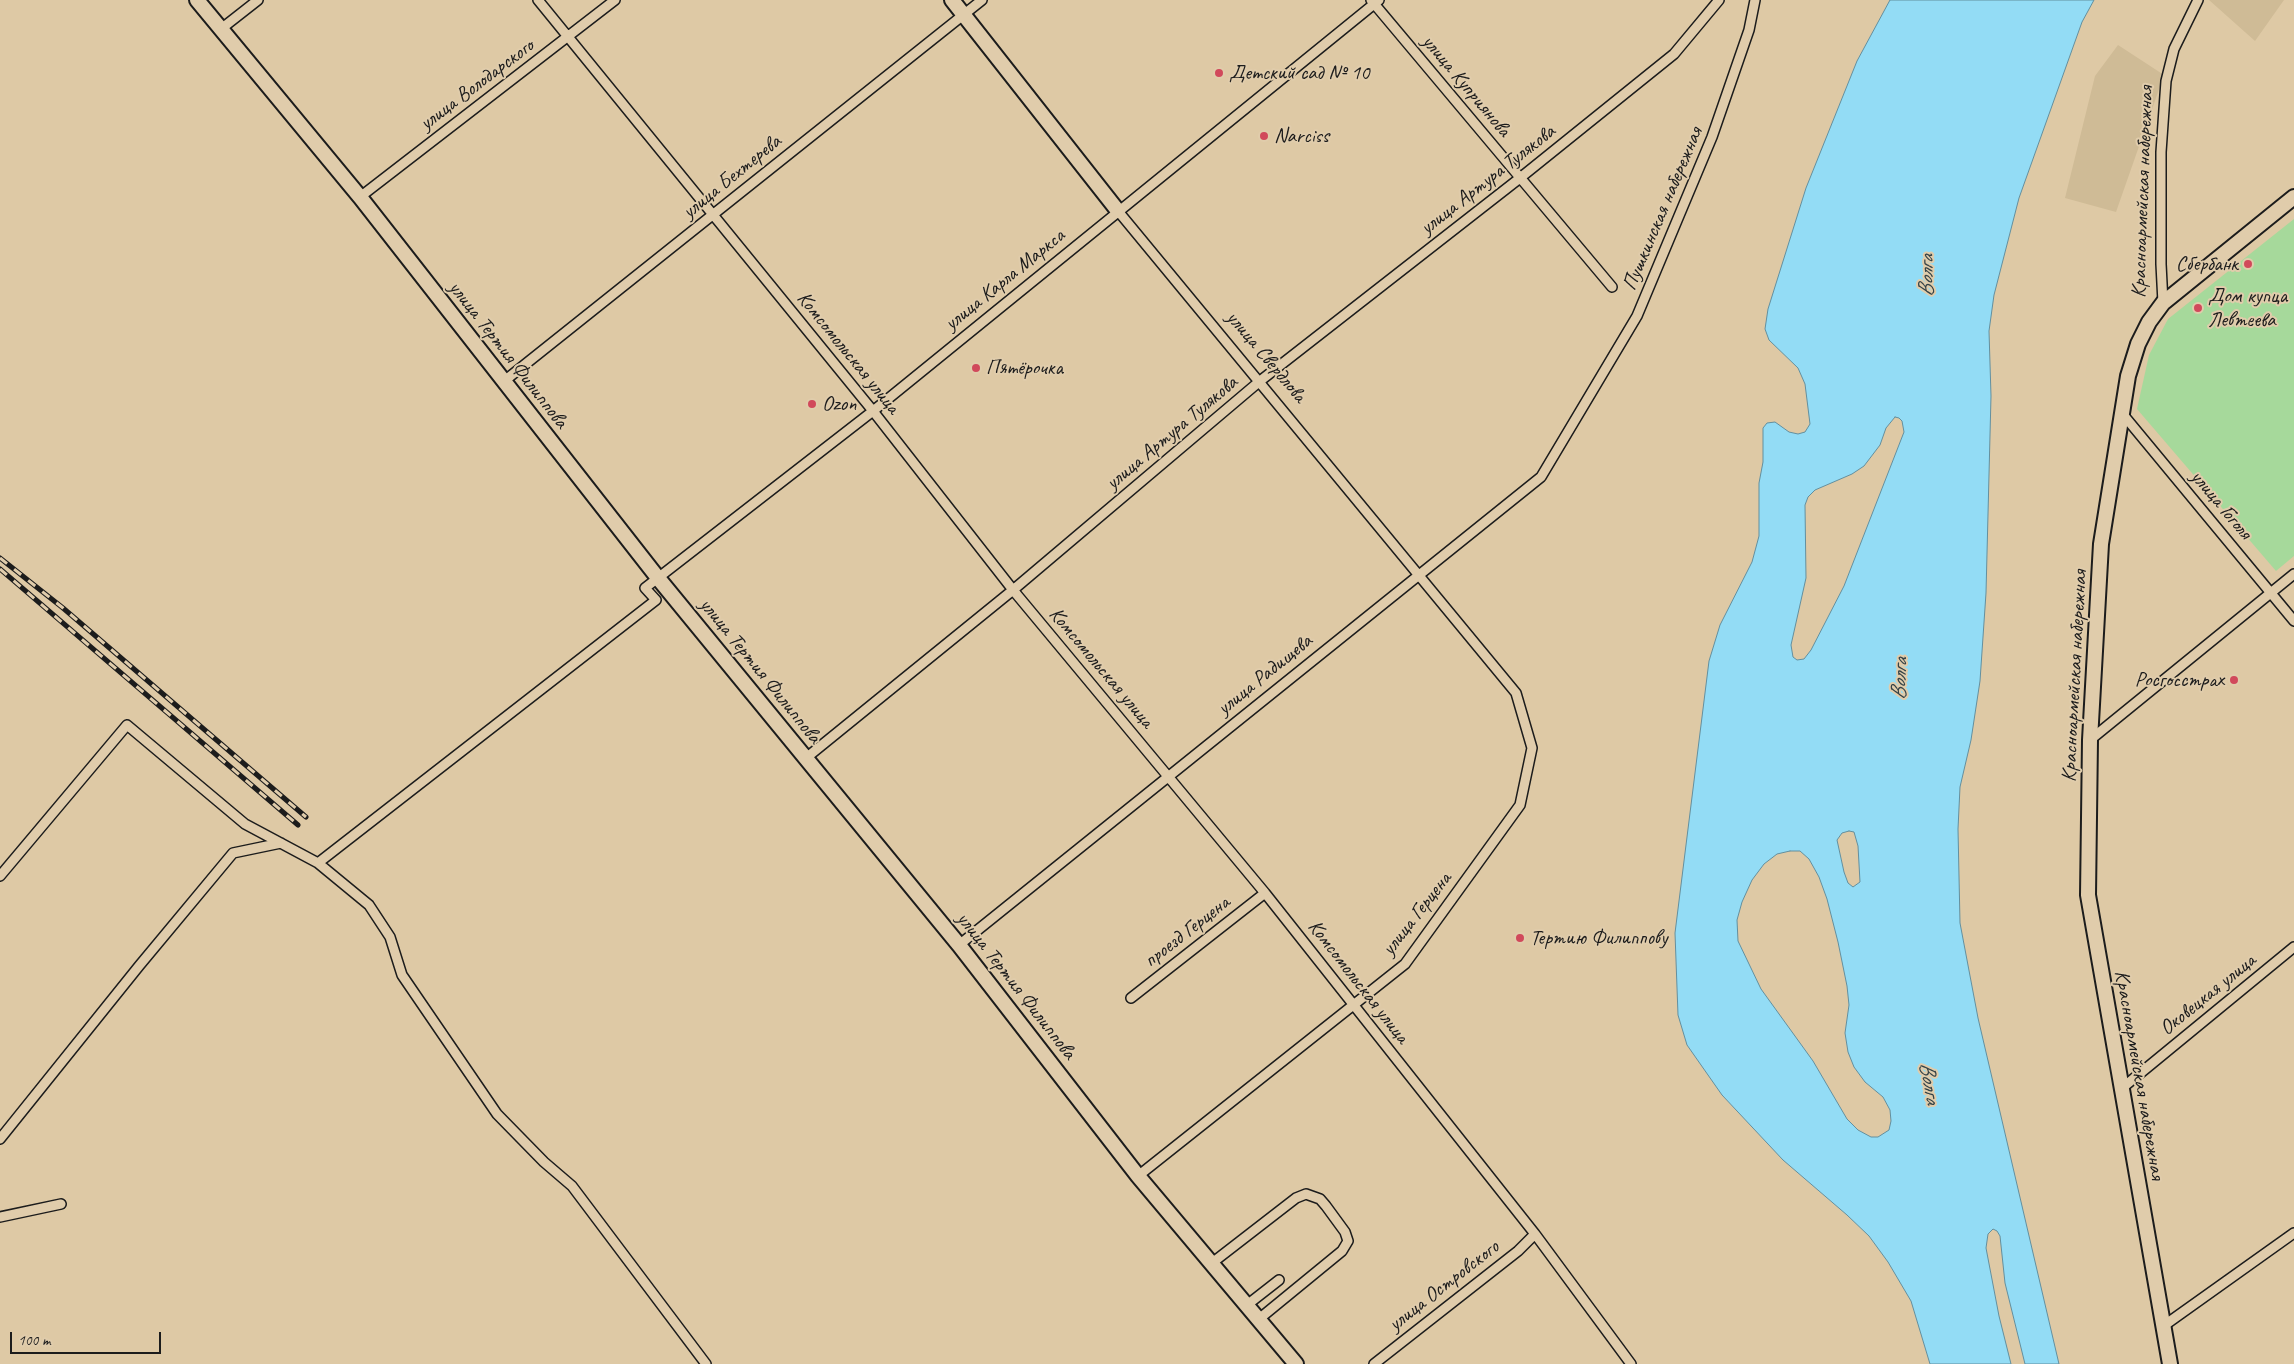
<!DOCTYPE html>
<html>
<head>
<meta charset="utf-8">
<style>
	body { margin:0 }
	#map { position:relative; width:2294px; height:1364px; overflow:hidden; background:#dec9a5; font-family:Caveat,sans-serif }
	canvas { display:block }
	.scale { position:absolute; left:10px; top:1332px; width:151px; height:22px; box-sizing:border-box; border:2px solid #1c1c1c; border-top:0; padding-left:6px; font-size:15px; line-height:18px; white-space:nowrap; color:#1c1c1c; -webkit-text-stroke:4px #e0ccab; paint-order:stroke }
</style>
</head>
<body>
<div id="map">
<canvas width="2294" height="1364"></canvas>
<div class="scale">100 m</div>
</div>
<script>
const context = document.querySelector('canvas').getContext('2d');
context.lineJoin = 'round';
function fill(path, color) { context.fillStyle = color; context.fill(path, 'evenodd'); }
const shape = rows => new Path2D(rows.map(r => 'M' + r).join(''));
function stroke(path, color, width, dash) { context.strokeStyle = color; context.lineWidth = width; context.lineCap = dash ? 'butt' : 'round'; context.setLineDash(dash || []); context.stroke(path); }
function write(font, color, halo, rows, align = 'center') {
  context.font = font + ' Caveat,sans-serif'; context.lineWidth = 4; context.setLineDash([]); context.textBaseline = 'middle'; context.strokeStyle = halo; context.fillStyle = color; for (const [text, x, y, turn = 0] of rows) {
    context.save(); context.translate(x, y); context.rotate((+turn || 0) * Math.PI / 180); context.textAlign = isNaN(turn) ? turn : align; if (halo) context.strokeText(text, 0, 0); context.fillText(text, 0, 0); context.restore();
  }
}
const built = shape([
	[2209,0,2284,0,2255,41],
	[2118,45,2164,75,2116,212,2065,198,2095,76]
]);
const green = shape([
	[2294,219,2294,556,2276,571,2137,409,2149,355,2168,319]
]);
const water = shape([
	[1890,0,2094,0,2082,22,2019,198,1994,295,1989,331,1991,396,1986,593,1980,681,1971,740,1960,787,1958,829,1960,923,1978,1018,2059,1364,2025,1364,2005,1283,2000,1236,1997,1231,1993,1229,1988,1234,1986,1248,1999,1316,2011,1364,1930,1364,1911,1301,1888,1262,1869,1236,1847,1215,1783,1160,1722,1095,1687,1045,1678,1015,1675,933,1709,661,1720,625,1752,562,1759,536,1759,483,1763,462,1763,428,1767,423,1775,422,1789,432,1798,434,1805,432,1810,424,1805,384,1798,368,1769,340,1765,329,1768,309,1806,188,1857,61,1890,0],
	[1895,417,1899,418,1902,421,1904,432,1844,586,1811,650,1804,659,1797,660,1793,657,1791,645,1806,578,1805,505,1808,497,1815,490,1852,474,1864,466,1880,445,1886,428,1895,417],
	[1849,831,1854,832,1858,846,1860,882,1853,887,1848,883,1844,872,1837,840,1842,833,1849,831],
	[1790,851,1800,851,1809,859,1819,877,1827,899,1838,942,1847,986,1849,1005,1845,1033,1848,1052,1854,1067,1865,1082,1883,1097,1890,1110,1891,1121,1889,1130,1878,1137,1871,1137,1858,1130,1847,1119,1813,1061,1761,989,1738,941,1737,920,1742,902,1752,880,1764,864,1777,854,1790,851]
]);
const street = shape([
	[538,0,873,411,1013,590,1265,893,1535,1234,1631,1364],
	[1371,0,1612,287],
	[221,29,258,0],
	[360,197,615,0],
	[1118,211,1516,693,1532,748,1520,805,1405,964,1138,1176],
	[2163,303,2161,264,2161,152,2166,81,2174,49,2198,0],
	[503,382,982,0],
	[2121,412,2294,621],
	[2090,740,2294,574],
	[806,758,1013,590,1260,381,1520,178,1674,54,1719,0],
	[0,876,127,725,245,824,318,863],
	[959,945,1541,477,1637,316,1712,137,1749,30,1755,0],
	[1131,998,1265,893],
	[2121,1089,2294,947],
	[0,1139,139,966,233,853,281,843],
	[0,1217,61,1204],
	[1212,1263,1296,1198,1306,1194,1320,1199,1326,1206,1345,1232,1348,1241,1342,1251,1259,1319],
	[1247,1305,1279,1280],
	[2162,1327,2294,1233],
	[706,1364,572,1186,544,1162,497,1114,402,975,390,937,369,905,318,863,656,600,645,588,873,411,1379,0],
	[1374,1364,1518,1251,1535,1234]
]);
const secondary = shape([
	[197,0,360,197,658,578,959,945,1138,1176,1296,1364],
	[952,0,1118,211],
	[2170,1364,2088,895,2090,740,2101,544,2128,376,2138,344,2149,322,2163,303,2294,197]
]);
const rail = shape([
	[0,558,63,608,306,817],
	[0,569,298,825]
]);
const markers = [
	[1219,73,5,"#d1495b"],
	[1264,136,5,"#d1495b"],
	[2248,264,5,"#d1495b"],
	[2198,308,5,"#d1495b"],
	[976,368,5,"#d1495b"],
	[812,404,5,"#d1495b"],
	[2234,680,5,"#d1495b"],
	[1520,938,5,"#d1495b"]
];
const poiNames = [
	["Детский сад № 10",1229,73],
	["Narciss",1274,136],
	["Сбербанк",2238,264,"right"],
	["Дом купца",2208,296],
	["Левтеева",2208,320],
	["Пятёрочка",986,368],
	["Ozon",822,404],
	["Росгосстрах",2224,680,"right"],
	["Тертию Филиппову",1530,938]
];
const streetNames = [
	["улица Володарского",477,85,-37],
	["улица Куприянова",1466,86,50],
	["улица Бехтерева",732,177,-39],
	["улица Артура Тулякова",1488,180,-38],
	["Красноармейская набережная",2143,192,-88],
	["Пушкинская набережная",1663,209,-67],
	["улица Карла Маркса",1005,280,-39],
	["Комсомольская улица",848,353,51],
	["улица Тертия Филиппова",508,355,52],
	["улица Свердлова",1266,357,50],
	["улица Артура Тулякова",1172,433,-40],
	["улица Гоголя",2221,505,50],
	["Комсомольская улица",1101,668,50],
	["улица Тертия Филиппова",760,671,51],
	["улица Радищева",1265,675,-39],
	["Красноармейская набережная",2075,676,-87],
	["улица Герцена",1417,914,-52],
	["проезд Герцена",1187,932,-38],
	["Комсомольская улица",1358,982,52],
	["улица Тертия Филиппова",1016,986,52],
	["Оковецкая улица",2208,995,-39],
	["Красноармейская набережная",2139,1075,80],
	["улица Островского",1444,1286,-38]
];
const waterNames = [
	["Волга",1927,276,-89],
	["Волга",1900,679,-87],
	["Волга",1929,1083,81]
];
fill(built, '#cfbb96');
fill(green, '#a6d99b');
fill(water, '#93dcf5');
stroke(water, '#638f9e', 1);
stroke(street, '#1c1c1c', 12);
stroke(secondary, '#1c1c1c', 18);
stroke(street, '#e0ccab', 9);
stroke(secondary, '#e0ccab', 14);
stroke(rail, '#1c1c1c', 5);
stroke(rail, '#e0ccab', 3, [9]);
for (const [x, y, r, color] of markers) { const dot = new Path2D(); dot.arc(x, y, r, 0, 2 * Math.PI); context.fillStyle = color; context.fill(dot); stroke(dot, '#e0ccab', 2); }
write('21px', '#1c1c1c', '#e0ccab', poiNames, 'left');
write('21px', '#1c1c1c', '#e0ccab', streetNames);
write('italic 22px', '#344247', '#e0ccab', waterNames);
</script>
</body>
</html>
